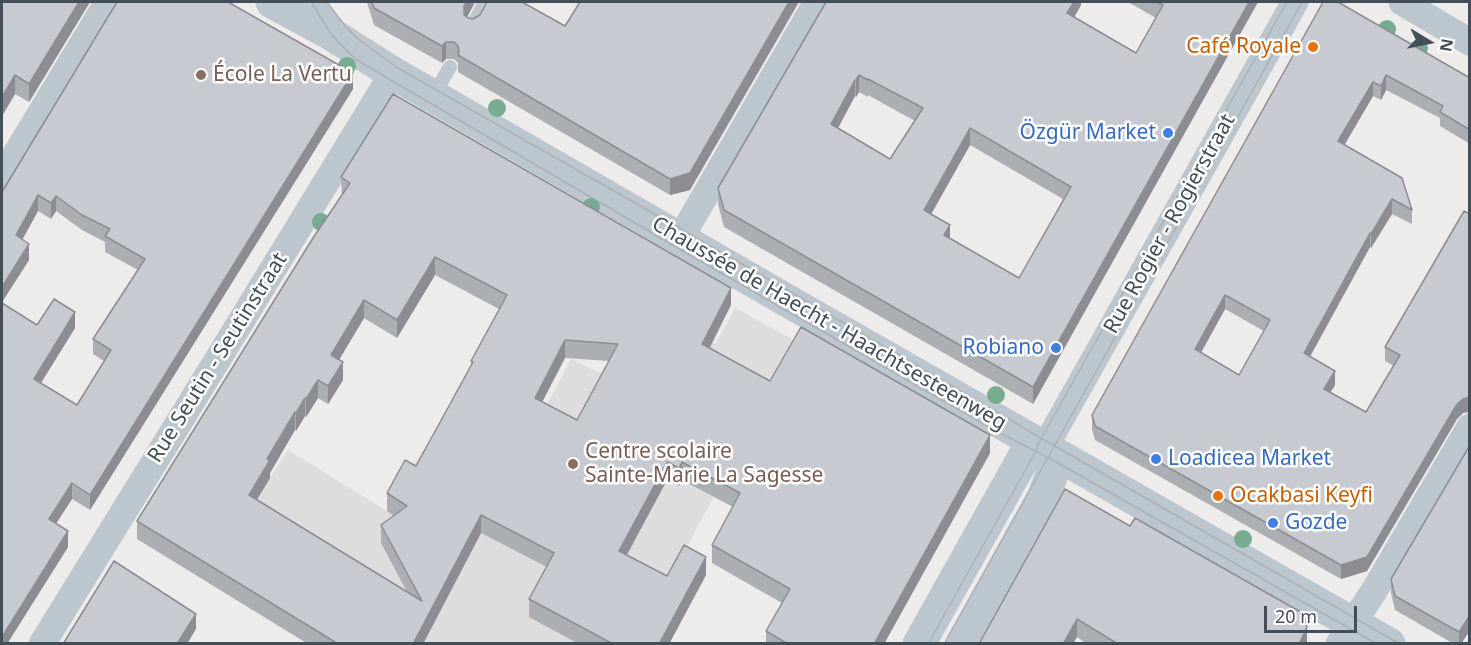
<!DOCTYPE html>
<html>
<head>
<meta charset="utf-8">
<style>
	body { margin:0 }
	#map { position:relative; width:1471px; height:645px; overflow:hidden; background:#eeebeb; font-family:"Noto Sans",sans-serif }
	canvas { display:block }
	.frame { position:absolute; inset:0; border:3px solid #434e58; pointer-events:none }
	.north { position:absolute; left:1399px; top:12px; width:60px; height:60px; -webkit-text-stroke:4px #fff; paint-order:stroke; rotate:100deg; font-size:16px; font-weight:700; line-height:24px; text-align:center; color:#434e58 }
	.north::after { content:''; display:block; margin:auto; width:21px; height:27px; background:#434e58; clip-path:polygon(50% 0,100% 100%,50% 72%,0 100%) }
	.scale { position:absolute; left:1264px; top:606px; width:93px; height:27px; box-sizing:border-box; border:3px solid #434e58; border-top:0; padding-left:8px; font-size:18px; line-height:21px; white-space:nowrap; color:#434e58; -webkit-text-stroke:4px #fff; paint-order:stroke }
</style>
</head>
<body>
<div id="map">
<canvas width="1471" height="645"></canvas>
<div class="frame"></div>
<div class="north">N</div>
<div class="scale">20 m</div>
</div>
<script>
const context = document.querySelector('canvas').getContext('2d');
context.lineJoin = 'round';
function fill(path, color) { context.fillStyle = color; context.fill(path, 'evenodd'); }
const shape = rows => new Path2D(rows.map(r => 'M' + r).join(''));
function stroke(path, color, width, dash) { context.strokeStyle = color; context.lineWidth = width; context.lineCap = dash ? 'butt' : 'round'; context.setLineDash(dash || []); context.stroke(path); }
function write(font, color, halo, rows, align = 'center') {
  context.font = font + ' "Noto Sans",sans-serif'; context.lineWidth = 5; context.setLineDash([]); context.textBaseline = 'middle'; context.strokeStyle = halo; context.fillStyle = color; for (const [text, x, y, turn = 0] of rows) {
    context.save(); context.translate(x, y); context.rotate((+turn || 0) * Math.PI / 180); context.textAlign = isNaN(turn) ? turn : align; if (halo) context.strokeText(text, 0, 0); context.fillText(text, 0, 0); context.restore();
  }
}
const education = shape([
	[735,308,797,342,635,643,308,643,202,436,270,478,288,450,387,511,405,478,469,380,540,418,571,359,673,408,709,344,716,343]
]);
const service = shape([
	[319,2,324,10,338,26],
	[472,27,485,2],
	[433,96,450,67]
]);
const minor = shape([
	[1402,2,1470,42],
	[2,177,108,2],
	[680,239,817,2],
	[1045,447,1295,2],
	[42,644,218,359,393,73],
	[1339,644,1374,591,1470,427]
]);
const tertiary = shape([
	[272,2,331,34,393,73,786,300,1389,644],
	[919,644,1025,455,1038,444],
	[962,644,1044,496,1052,474,1051,451]
]);
const tram = shape([
	[311,2,331,34,355,59,372,69,676,247,996,431,1041,454,1047,458,1051,459,1377,644],
	[327,2,345,26,358,39,396,67,758,273,1048,442,1400,644],
	[928,644,1036,451,1038,444,1287,2],
	[944,644,1302,2]
]);
const trees = [
	[1387,29],
	[1419,48],
	[347,66],
	[497,108],
	[591,207],
	[321,222],
	[996,395],
	[1243,539]
];
const wall = shape([
	[2,2,90,2,29,102,15,94,2,116],
	[367,2,475,2,467,17,468,18,473,19,480,15,487,2,527,2,526,4,690,190,670,195,458,72,458,63,454,59,446,59,442,63,374,25],
	[826,2,1081,2,1081,5,1074,17,1136,53,1156,18,1128,2,1258,2,1033,404,724,227,718,204,718,188],
	[859,92,868,97,868,95,915,121,890,159,838,128,855,96,856,97],
	[970,145,1063,199,1019,278,950,239,931,214],
	[1323,2,1470,78,1470,144,1440,126,1440,118,1386,90,1381,100,1373,96,1344,145,1412,210,1412,224,1392,214,1371,248,1370,247,1310,357,1335,385,1330,392,1366,412,1394,366,1385,361,1385,347,1464,211,1463,413,1457,419,1367,571,1341,579,1095,440,1092,430,1092,415],
	[1225,309,1264,331,1239,375,1201,353],
	[353,89,90,510,72,499,56,524,68,547,7,644,37,325,75,328,41,383,77,405,104,361,93,354,93,339,138,270,105,252,105,242,82,230,56,211,51,219,38,211,22,240,29,260,2,302,2,192],
	[341,177,731,305,710,348,770,381,990,453,884,644,766,644,766,631,782,603,712,563,712,545,733,507,682,480,679,486,667,480,627,555,667,576,706,575,669,644,579,644,529,617,529,599,547,567,481,533,423,644,308,644,137,539,137,521,342,196],
	[435,275,499,309,471,361,471,366,416,466,387,493,387,511,394,516,381,525,381,543,407,592,257,499,270,478,270,473,295,430,296,431,305,416,306,417,318,398,328,404,343,380,339,360,364,318,397,338],
	[565,358,609,361,577,420,542,402],
	[1470,445,1470,630,1461,644,1454,644,1395,610,1391,593,1391,579],
	[1065,489,1307,644,1087,644,1077,637]
]);
const shadedWall = shape([
	[79,2,90,2,29,102,29,84],
	[466,2,475,2,464,23,464,6],
	[789,2,799,2,690,190,670,195,670,179],
	[1074,2,1081,2,1081,5,1067,30,1067,13],
	[1249,2,1258,2,1033,404,1033,387],
	[446,42,446,59,442,63,442,46],
	[353,73,353,89,90,510,90,495],
	[15,75,15,94,2,116,2,97],
	[859,75,859,92,856,97,856,80],
	[1386,75,1386,90,1381,100,1381,86],
	[855,80,855,96,831,141,831,124],
	[1373,82,1373,96,1338,156,1338,141],
	[970,128,970,145,924,227,924,210],
	[38,195,38,211,16,251,16,235],
	[56,196,56,211,51,219,51,203],
	[1392,199,1392,214,1371,248,1371,234],
	[950,225,950,242,944,235],
	[1370,233,1370,247,1304,367,1304,353],
	[29,244,29,260,2,302,2,287],
	[435,257,435,275,397,338,397,320],
	[731,288,731,305,702,362,702,344],
	[1225,295,1225,309,1195,363,1195,349],
	[364,300,364,318,331,373,331,355],
	[75,312,75,328,34,394,34,379],
	[565,340,565,358,535,416,535,398],
	[343,362,343,380,328,404,328,386],
	[1335,371,1335,385,1324,403,1324,389],
	[318,380,318,398,306,417,306,399],
	[1470,397,1470,412,1463,413,1457,419,1367,571,1341,579,1341,565,1457,404,1463,399],
	[305,398,305,416,296,431,296,413],
	[295,412,295,430,270,473,270,478,249,513,249,495,267,459],
	[990,435,990,453,884,644,874,644],
	[667,462,667,480,619,569,619,551],
	[682,462,682,480,679,486,679,468],
	[72,483,72,499,49,534,49,519],
	[481,515,481,533,423,644,413,644],
	[68,531,68,547,7,644,2,644,2,637],
	[706,557,706,575,669,644,659,644],
	[196,614,196,629,187,644,177,644],
	[1470,615,1470,630,1461,644,1459,644,1459,632],
	[1077,619,1077,637,1073,644,1063,644],
	[1307,627,1307,644,1299,644]
]);
const building = shape([
	[2,2,79,2,29,84,15,75,2,97,2,2],
	[117,2,228,2,353,73,90,495,72,483,49,519,68,531,2,637,2,303,37,325,54,299,75,312,34,379,77,405,111,350,93,339,145,259,105,236,110,229,82,215,56,196,51,203,38,195,16,235,29,244,2,287,2,192,117,2],
	[372,2,466,2,464,6,464,15,468,18,473,19,480,15,487,2,522,2,565,26,580,2,789,2,690,173,670,179,458,55,459,51,458,46,454,42,446,42,442,46,374,8,372,2],
	[826,2,1074,2,1067,13,1136,53,1163,5,1157,2,1249,2,1033,387,724,210,718,188,826,2],
	[859,75,868,80,868,79,923,108,890,159,831,124,855,80,856,80,859,75],
	[970,128,1071,187,1019,278,944,235,950,225,924,210,970,128],
	[1323,2,1338,2,1470,78,1470,130,1440,112,1443,106,1386,75,1381,86,1373,82,1338,141,1402,178,1412,210,1392,199,1371,234,1370,233,1304,353,1335,371,1324,389,1366,412,1400,355,1385,347,1464,211,1470,214,1470,397,1463,399,1457,404,1367,557,1341,565,1095,426,1092,415,1323,2],
	[1225,295,1270,320,1239,375,1195,349,1225,295],
	[393,94,731,288,702,344,770,381,801,327,990,435,874,644,788,644,766,631,790,589,712,545,740,493,682,462,679,468,667,462,619,551,667,576,684,545,706,557,659,644,613,644,529,599,554,553,481,515,413,644,334,644,335,642,137,521,313,238,350,183,341,177,393,94],
	[435,257,507,295,471,361,473,362,416,466,405,460,387,493,407,506,381,525,422,601,249,495,270,460,267,459,295,412,296,413,305,398,306,399,318,380,328,386,343,362,331,355,364,300,397,320,435,257],
	[565,340,618,344,577,420,535,398,565,340],
	[1470,445,1470,615,1459,632,1395,596,1391,579,1470,445],
	[1065,489,1130,526,1135,518,1304,614,1307,627,1299,644,1118,644,1077,619,1063,644,979,644,1065,489],
	[114,561,196,614,177,644,63,644,114,561]
]);
const markers = [
	[1313,47,6,"#e8710a"],
	[201,75,6,"#8d6e63"],
	[1168,133,6,"#3f7fe0"],
	[1056,348,6,"#3f7fe0"],
	[1156,459,6,"#3f7fe0"],
	[573,464,6,"#8d6e63"],
	[1218,496,6,"#e8710a"],
	[1273,523,6,"#3f7fe0"]
];
const foodNames = [
	["Café Royale",1301,47],
	["Ocakbasi Keyfi",1230,496,"left"]
];
const educationNames = [
	["École La Vertu",213,75],
	["Centre scolaire",585,452],
	["Sainte-Marie La Sagesse",585,476]
];
const shopNames = [
	["Özgür Market",1156,133],
	["Robiano",1044,348],
	["Loadicea Market",1168,459,"left"],
	["Gozde",1285,523,"left"]
];
const streetNames = [
	["Rue Rogier - Rogierstraat",1170,224,-61],
	["Chaussée de Haecht - Haachtsesteenweg",829,324,30],
	["Rue Seutin - Seutinstraat",218,358,-58]
];
fill(education, '#dfdcdd');
stroke(service, '#bbc6ce', 14);
stroke(minor, '#bbc6ce', 27);
stroke(tertiary, '#bbc6ce', 33);
stroke(tram, '#adb0b6', 1.5);
context.fillStyle = '#77ac91';
for (const [x, y] of trees) { context.beginPath(); context.arc(x, y, 9, 0, 2 * Math.PI); context.fill(); }
fill(wall, '#abaeb3');
fill(shadedWall, '#8b8d92');
fill(building, '#c7cad0');
stroke(building, '#8b8d92', 1.5);
for (const [x, y, r, color] of markers) { const dot = new Path2D(); dot.arc(x, y, r, 0, 2 * Math.PI); context.fillStyle = color; context.fill(dot); stroke(dot, '#fff', 2); }
write('21px', '#c56008', '#fff', foodNames, 'right');
write('21px', '#785e54', '#fff', educationNames, 'left');
write('21px', '#366cbe', '#fff', shopNames, 'right');
write('21px', '#434e58', '#fff', streetNames);
</script>
</body>
</html>
